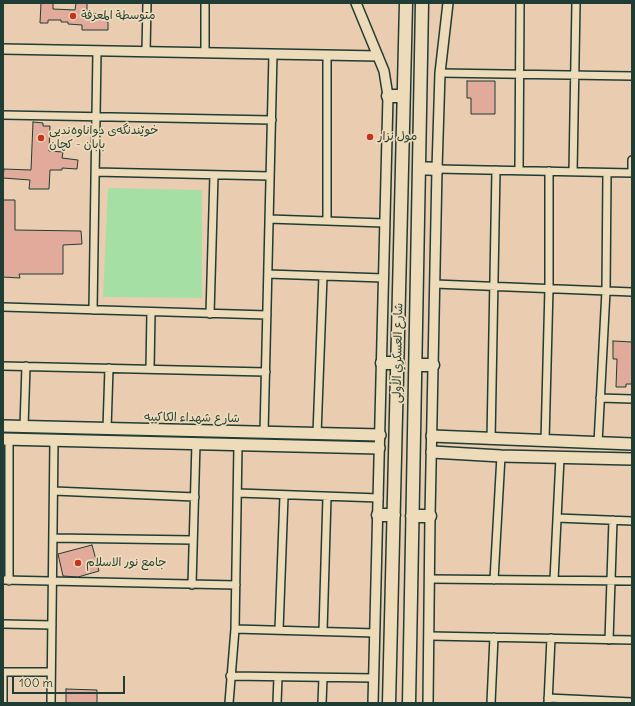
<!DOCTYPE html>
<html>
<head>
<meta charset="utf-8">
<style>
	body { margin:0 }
	#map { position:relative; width:635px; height:706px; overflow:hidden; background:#eaccb0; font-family:Delius,sans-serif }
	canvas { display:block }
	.frame { position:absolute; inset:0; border:4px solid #1f3d34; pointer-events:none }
	.scale { position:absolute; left:12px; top:676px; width:113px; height:18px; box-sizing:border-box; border:2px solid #1f3d34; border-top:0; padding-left:5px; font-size:12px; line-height:14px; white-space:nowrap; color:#1f3d34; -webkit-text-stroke:3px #eedbb9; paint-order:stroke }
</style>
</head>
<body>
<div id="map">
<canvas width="635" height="706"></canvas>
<div class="frame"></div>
<div class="scale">100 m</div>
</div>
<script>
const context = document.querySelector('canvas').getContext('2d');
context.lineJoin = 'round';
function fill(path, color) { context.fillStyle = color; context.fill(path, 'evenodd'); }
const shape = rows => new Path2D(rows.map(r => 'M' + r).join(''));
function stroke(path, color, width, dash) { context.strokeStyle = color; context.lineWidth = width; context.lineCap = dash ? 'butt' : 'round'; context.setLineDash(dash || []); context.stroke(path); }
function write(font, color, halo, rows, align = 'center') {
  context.font = font + ' Delius,"Playpen Sans Arabic",sans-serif'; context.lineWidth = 3.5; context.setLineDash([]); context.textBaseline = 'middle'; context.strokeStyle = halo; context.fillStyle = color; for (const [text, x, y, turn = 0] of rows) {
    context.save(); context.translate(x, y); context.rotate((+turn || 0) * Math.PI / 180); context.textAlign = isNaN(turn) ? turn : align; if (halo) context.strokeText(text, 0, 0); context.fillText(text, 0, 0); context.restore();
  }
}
const green = shape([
	[108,188,202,190,202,298,103,297]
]);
const building = shape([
	[41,3,53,3,53,9,75,10,76,3,87,3,87,13,105,14,105,21,108,22,108,30,82,30,82,25,68,24,68,22,61,22,61,20,48,20,48,23,40,23,41,3],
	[467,81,495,81,495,114,471,114,471,98,467,98,467,81],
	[33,122,43,123,43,126,50,126,49,151,63,152,62,158,78,160,77,169,62,168,62,170,50,170,49,189,29,189,30,180,3,178,4,169,31,170,33,122],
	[3,200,15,200,15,230,81,231,82,244,63,245,63,274,19,274,20,278,3,277,3,200],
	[613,341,632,342,632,384,626,384,626,387,616,387,617,359,613,359,613,341],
	[92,545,99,571,78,577,63,576,58,554,92,545],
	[66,689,97,690,97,703,66,703,66,689]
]);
const minor = shape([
	[146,52,147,3],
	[205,53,205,3],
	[327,55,327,221],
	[440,73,632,76],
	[3,115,272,120],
	[437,169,632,173],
	[519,170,520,3],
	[95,172,270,176],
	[573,172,576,3],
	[632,173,632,160],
	[269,219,384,223],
	[268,274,383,278],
	[435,284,632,292],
	[3,307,267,315],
	[93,310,97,51],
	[210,314,214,175],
	[3,366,266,372],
	[150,369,151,312],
	[600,398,632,399],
	[24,427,26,366],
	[107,429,109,368],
	[264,433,273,54],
	[317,434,323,276],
	[9,439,9,581],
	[491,440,496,170],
	[545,441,549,288,549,171],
	[598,443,606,291,607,173],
	[54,491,195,497],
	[238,493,379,498],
	[557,518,632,521],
	[53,538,193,540],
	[430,579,632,581],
	[3,580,236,585],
	[494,580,501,456],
	[554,580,560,458],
	[192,585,196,443],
	[3,624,52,625],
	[235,629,375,633],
	[279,630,284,496],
	[323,631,327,497],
	[430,636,632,640],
	[609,640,613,520],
	[3,672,51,672],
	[230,676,374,678],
	[548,698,632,702],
	[3,703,3,672],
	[51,703,54,440],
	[229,703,235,629,238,445],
	[277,703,278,677],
	[322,703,323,678],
	[491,703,494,637],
	[548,703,551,638]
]);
const tertiary = shape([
	[356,3,384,71,388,96,373,703],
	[3,49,378,56],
	[428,703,430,516,437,169,440,73,448,3]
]);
const secondary = shape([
	[3,426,380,435],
	[432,436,632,444],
	[3,439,379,448],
	[432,452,501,456,632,459]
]);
const primary = shape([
	[388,96,403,96],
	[419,168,437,169],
	[382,363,398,363],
	[416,365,433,365],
	[378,515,394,515],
	[412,516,430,516],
	[389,703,406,3],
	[409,703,422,3]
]);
const markers = [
	[73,16,4,"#c8321e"],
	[370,137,4,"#c8321e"],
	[41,138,4,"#c8321e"],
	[78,563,4,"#c8321e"]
];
const poiNames = [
	["متوسطة المعرفة",81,16],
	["خوێندنگەی دواناوەندیی",49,131],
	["بابان - کچان",49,145],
	["مول نزار",378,137],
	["جامع نور الاسلام",86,563]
];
const streetNames = [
	["شارع العسكري الأولى",398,353,-89],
	["شارع شهداء الكاكييه",192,418,1]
];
fill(green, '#a6dfa4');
fill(building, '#e2aa9b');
stroke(building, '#1f3d34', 1);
stroke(minor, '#1f3d34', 10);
stroke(tertiary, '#1f3d34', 12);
stroke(secondary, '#1f3d34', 14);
stroke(primary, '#1f3d34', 15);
stroke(minor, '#eedbb9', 7);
stroke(tertiary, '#eedbb9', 9);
stroke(secondary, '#eedbb9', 11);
stroke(primary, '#eedbb9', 12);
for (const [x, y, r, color] of markers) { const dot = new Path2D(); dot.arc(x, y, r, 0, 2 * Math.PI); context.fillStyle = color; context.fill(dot); stroke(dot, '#eedbb9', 1.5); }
write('12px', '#1f3d34', '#eedbb9', poiNames, 'left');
write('12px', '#1f3d34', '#eedbb9', streetNames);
</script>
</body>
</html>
